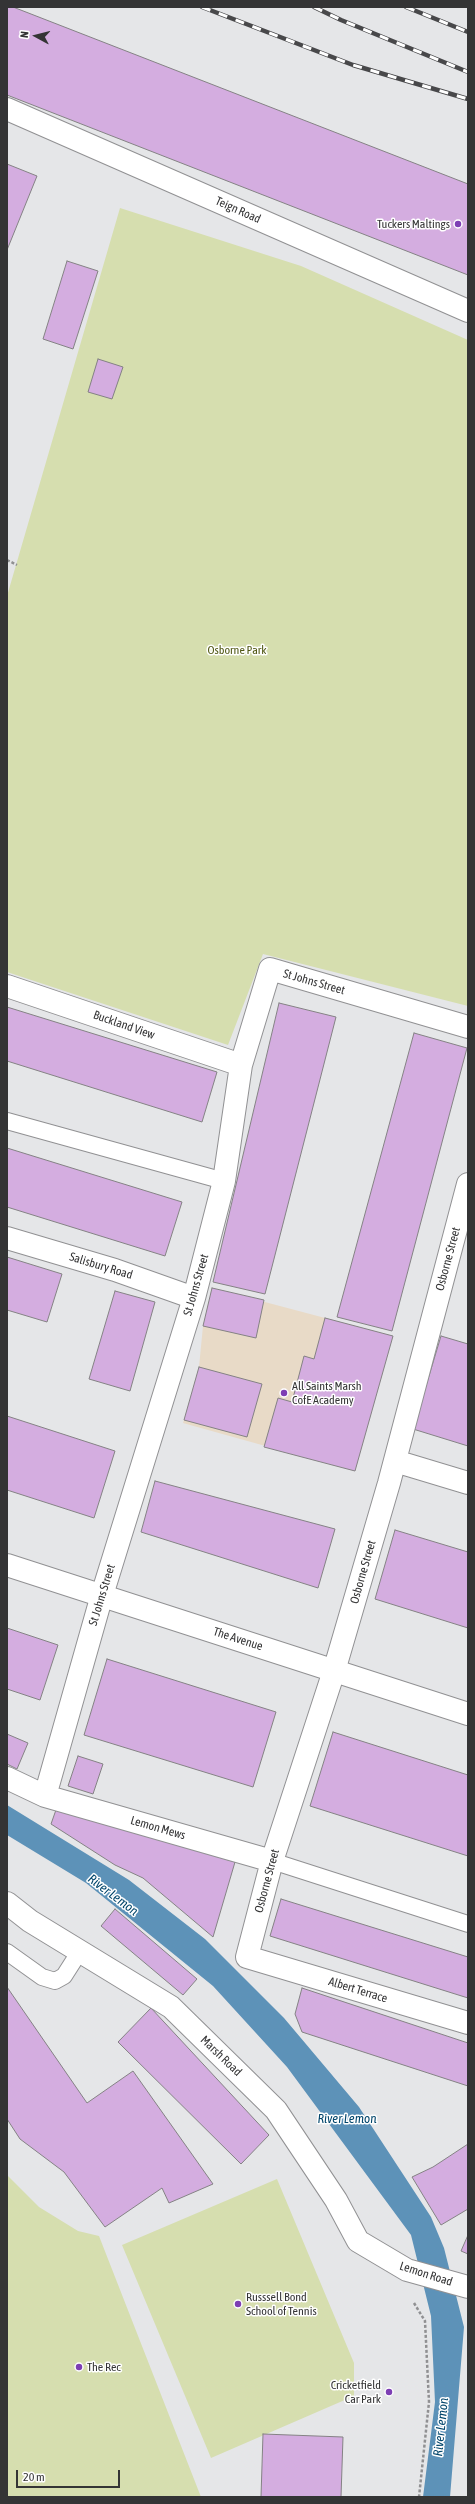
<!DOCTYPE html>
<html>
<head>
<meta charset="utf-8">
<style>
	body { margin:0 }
	#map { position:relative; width:475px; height:2504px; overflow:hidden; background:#e5e6e8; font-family:"Asap Condensed",sans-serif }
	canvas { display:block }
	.frame { position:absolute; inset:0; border:8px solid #343435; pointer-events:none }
	.north { position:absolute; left:16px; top:16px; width:40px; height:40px; -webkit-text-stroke:3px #fff; paint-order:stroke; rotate:277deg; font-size:11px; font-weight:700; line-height:16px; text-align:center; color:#343435 }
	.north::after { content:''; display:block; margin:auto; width:14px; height:18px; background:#343435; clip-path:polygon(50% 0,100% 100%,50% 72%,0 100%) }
	.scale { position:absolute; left:16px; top:2470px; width:104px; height:18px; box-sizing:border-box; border:2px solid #343435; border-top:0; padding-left:5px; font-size:12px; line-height:14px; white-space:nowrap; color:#343435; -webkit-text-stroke:3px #fff; paint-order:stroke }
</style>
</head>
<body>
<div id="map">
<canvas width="475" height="2504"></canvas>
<div class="frame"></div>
<div class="north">N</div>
<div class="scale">20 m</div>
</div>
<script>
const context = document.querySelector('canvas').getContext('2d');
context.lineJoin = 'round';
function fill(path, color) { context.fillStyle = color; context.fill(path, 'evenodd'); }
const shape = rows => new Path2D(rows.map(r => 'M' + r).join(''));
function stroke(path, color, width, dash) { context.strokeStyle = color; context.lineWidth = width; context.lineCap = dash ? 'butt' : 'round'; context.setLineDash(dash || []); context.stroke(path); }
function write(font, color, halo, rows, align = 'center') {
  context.font = font + ' "Asap Condensed",sans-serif'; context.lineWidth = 3; context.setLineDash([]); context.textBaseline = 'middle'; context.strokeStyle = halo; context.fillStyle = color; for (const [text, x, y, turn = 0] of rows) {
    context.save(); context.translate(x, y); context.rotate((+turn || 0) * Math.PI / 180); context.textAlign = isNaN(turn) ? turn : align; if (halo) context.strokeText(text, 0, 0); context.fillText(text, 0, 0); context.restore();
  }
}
const education = shape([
	[212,1288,393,1336,355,1471,183,1423,199,1367,203,1326]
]);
const green = shape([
	[120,208,301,266,468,340,468,1006,263,954,228,1045,7,972,7,596],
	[7,2175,39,2207,78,2231,99,2236,201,2497,7,2497],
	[277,2179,354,2363,354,2396,211,2458,122,2245]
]);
const water = shape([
	[7,1805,129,1880,205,1939,284,2018,359,2107,431,2217,444,2248,464,2327,450,2497,423,2497,435,2402,431,2316,411,2235,287,2067,213,1986,86,1883,7,1835]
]);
const building = shape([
	[7,7,13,7,468,184,468,275,7,95,7,7],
	[7,164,37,176,7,250,7,164],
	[67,261,98,271,73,349,43,339,67,261],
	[98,359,123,367,112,399,88,392,98,359],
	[279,1003,336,1017,265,1294,213,1282,279,1003],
	[7,1007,217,1072,202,1122,7,1061,7,1007],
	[414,1033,467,1048,392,1331,337,1317,414,1033],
	[7,1148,182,1202,165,1256,7,1207,7,1148],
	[7,1257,62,1274,47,1322,7,1310,7,1257],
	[212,1288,264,1300,256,1338,203,1326,212,1288],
	[115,1291,155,1302,130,1391,89,1379,115,1291],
	[325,1318,393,1336,355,1471,264,1447,278,1398,292,1402,304,1356,314,1359,325,1318],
	[441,1336,468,1344,468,1446,413,1429,441,1336],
	[199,1367,262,1384,247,1437,184,1420,199,1367],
	[7,1416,115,1451,94,1518,7,1490,7,1416],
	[155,1481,335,1529,318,1588,141,1532,155,1481],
	[395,1530,468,1552,468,1628,375,1599,395,1530],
	[7,1628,58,1645,40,1700,7,1689,7,1628],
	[107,1659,276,1712,253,1787,84,1735,107,1659],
	[333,1732,468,1775,468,1856,310,1806,333,1732],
	[7,1734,28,1743,17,1769,7,1764,7,1734],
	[78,1756,103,1764,93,1794,68,1786,78,1756],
	[57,1807,235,1862,213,1937,143,1878,115,1865,51,1824,57,1807],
	[281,1899,468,1957,468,1998,270,1936,281,1899],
	[115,1909,197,1979,183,1995,101,1926,115,1909],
	[7,1987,87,2103,133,2071,213,2184,169,2203,162,2188,105,2227,64,2172,20,2139,7,2119,7,1987],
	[302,1988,468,2043,468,2086,302,2032,295,2014,302,1988],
	[151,2008,269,2135,241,2164,118,2042,151,2008],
	[468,2144,468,2209,441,2225,412,2177,433,2167,468,2144],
	[468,2235,468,2254,461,2251,468,2235],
	[263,2434,343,2437,341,2497,261,2497,263,2434]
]);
const path = shape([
	[7,560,17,565],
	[414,2303,425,2321,429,2402,419,2497]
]);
const lane = shape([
	[7,1121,224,1181],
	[272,1861,468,1924],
	[7,1952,42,1977,55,1981,64,1976,80,1951]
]);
const street = shape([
	[7,109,468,311],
	[7,986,241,1065],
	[468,1184,389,1483,334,1671,272,1861,247,1957,468,2023],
	[7,1238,115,1270,194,1298],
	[395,1461,468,1483],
	[7,1778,45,1796,272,1861],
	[45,1796,102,1595,194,1298,224,1181,241,1065,270,969,468,1027],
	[7,1903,30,1921,171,2007,276,2110,336,2200,358,2241,407,2270,468,2287]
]);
const secondary = shape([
	[7,1565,468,1714]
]);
const rail = shape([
	[202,7,353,65,468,99],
	[314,7,341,20,468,72],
	[406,7,468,32]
]);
const markers = [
	[458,224,4,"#7d3eb4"],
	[284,1393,4,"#7d3eb4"],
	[238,2304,4,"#7d3eb4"],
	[79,2367,4,"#7d3eb4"],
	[389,2392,4,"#7d3eb4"]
];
const streetNames = [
	["Teign Road",238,210,24],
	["St Johns Street",314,982,16],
	["Buckland View",124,1025,19],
	["Osborne Street",448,1259,-75],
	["Salisbury Road",101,1266,17],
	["St Johns Street",196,1285,-74],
	["Osborne Street",363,1572,-74],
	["St Johns Street",102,1595,-73],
	["The Avenue",238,1639,18],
	["Lemon Mews",158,1828,16],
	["Osborne Street",267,1881,-75],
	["Albert Terrace",358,1990,17],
	["Marsh Road",221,2056,44],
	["Lemon Road",426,2274,18]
];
const poiNames = [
	["Tuckers Maltings",450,224,"right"],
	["All Saints Marsh",292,1386],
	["CofE Academy",292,1400],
	["Russsell Bond",246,2297],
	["School of Tennis",246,2311],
	["The Rec",87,2367],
	["Cricketfield",381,2385,"right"],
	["Car Park",381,2399,"right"]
];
const parkNames = [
	["Osborne Park",237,650]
];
const waterNames = [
	["River Lemon",113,1895,37],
	["River Lemon",347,2119],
	["River Lemon",441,2427,-84]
];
fill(education, '#e8dac7');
fill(green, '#d6deaf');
fill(water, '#5d92b8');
fill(building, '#d4ade0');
stroke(building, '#848284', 1);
stroke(lane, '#919193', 18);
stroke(street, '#919193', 24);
stroke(secondary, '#919193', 24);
stroke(path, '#909092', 2.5, [3, 2]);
stroke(lane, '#fff', 16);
stroke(street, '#fff', 22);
stroke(secondary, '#fff', 22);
stroke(rail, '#48484a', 4.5);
stroke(rail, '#fff', 3, [9]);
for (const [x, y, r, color] of markers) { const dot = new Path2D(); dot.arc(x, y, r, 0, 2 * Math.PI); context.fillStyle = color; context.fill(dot); stroke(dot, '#fff', 1.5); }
write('12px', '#343435', '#fff', streetNames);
write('12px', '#343435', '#fff', poiNames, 'left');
write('12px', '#505713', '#fff', parkNames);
write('italic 13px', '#00456b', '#fff', waterNames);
</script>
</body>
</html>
